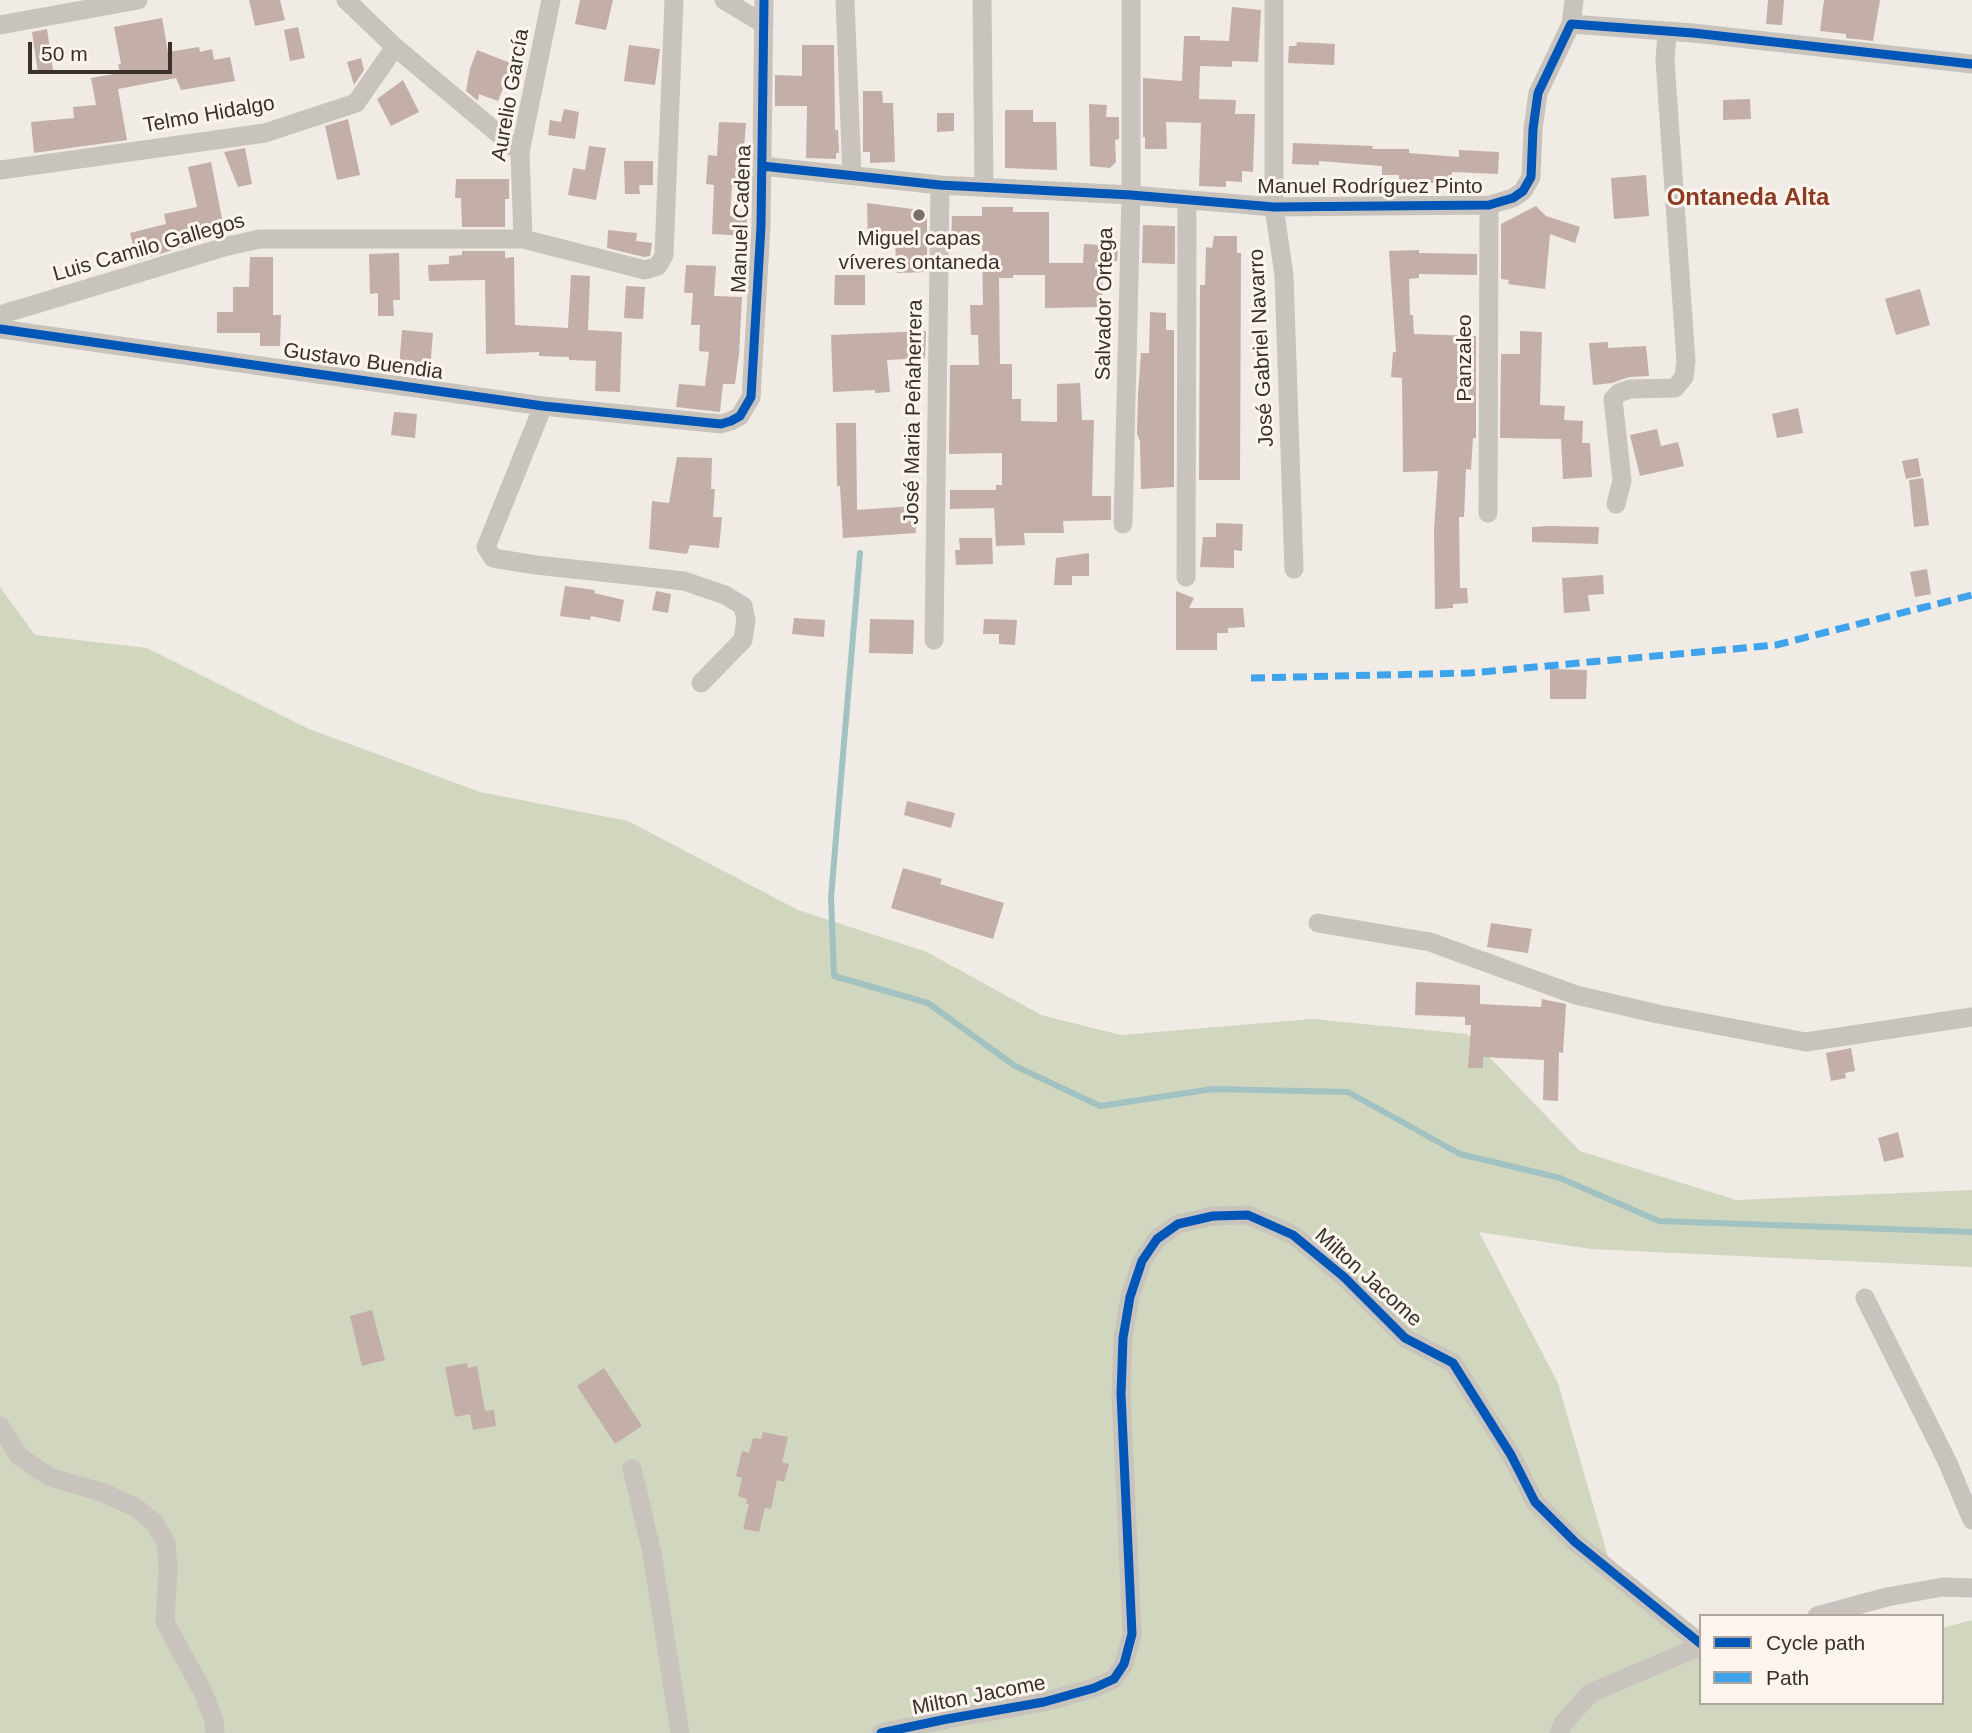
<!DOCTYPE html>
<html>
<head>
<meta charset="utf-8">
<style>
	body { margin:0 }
	#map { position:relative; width:1972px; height:1733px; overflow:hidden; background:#f0ebe5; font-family:Arial,sans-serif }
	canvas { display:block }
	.legend { position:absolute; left:1699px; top:1614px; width:245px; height:91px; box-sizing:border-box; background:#fbf5ee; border:2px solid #aea6a0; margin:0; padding:9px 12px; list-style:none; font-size:21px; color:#3b302b }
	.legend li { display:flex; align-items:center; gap:14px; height:35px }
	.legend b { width:35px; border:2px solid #aea6a0 }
	.scale { position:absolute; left:28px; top:42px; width:144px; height:32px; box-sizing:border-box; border:4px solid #3b302b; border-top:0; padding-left:9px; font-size:21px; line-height:24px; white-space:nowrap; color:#3b302b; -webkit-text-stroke:5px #fbf5ee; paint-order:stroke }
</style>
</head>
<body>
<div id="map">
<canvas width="1972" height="1733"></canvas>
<ul class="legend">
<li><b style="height:9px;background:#0057b8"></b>Cycle path</li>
<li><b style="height:9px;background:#3fa3eb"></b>Path</li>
</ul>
<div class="scale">50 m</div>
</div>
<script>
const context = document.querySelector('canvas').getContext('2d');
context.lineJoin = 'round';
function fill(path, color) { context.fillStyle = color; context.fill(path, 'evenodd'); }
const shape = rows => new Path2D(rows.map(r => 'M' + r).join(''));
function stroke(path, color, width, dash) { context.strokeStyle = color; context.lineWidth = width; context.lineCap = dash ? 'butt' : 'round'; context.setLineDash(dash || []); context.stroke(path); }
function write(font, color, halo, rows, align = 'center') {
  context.font = font + ' Arial,sans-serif'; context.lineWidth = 6; context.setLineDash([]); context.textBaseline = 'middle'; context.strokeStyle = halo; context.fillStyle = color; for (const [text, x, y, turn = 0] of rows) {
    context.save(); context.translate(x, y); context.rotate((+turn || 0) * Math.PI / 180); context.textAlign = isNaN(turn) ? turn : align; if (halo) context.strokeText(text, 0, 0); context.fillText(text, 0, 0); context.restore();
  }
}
const green = shape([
	[0,587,35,635,147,648,309,729,480,792,628,821,798,910,927,952,1041,1015,1121,1035,1312,1019,1467,1034,1580,1151,1736,1200,1972,1190,1972,1267,1591,1249,1479,1232,1558,1383,1609,1560,1701,1633,1701,1703,1942,1703,1942,1628,1972,1620,1972,1733,0,1733]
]);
const stream = shape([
	[860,553,831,897,834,976,928,1003,1015,1066,1100,1106,1213,1089,1348,1092,1460,1154,1560,1178,1659,1221,1972,1232]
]);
const building = shape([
	[249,0,280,0,285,20,255,26],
	[580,0,613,0,606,30,575,24],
	[1768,0,1784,0,1782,25,1766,24],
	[1824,0,1880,0,1873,41,1846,38,1846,34,1820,31],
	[1232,7,1261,10,1258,62,1232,61,1232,67,1200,66,1199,99,1236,100,1235,114,1255,114,1253,172,1242,171,1242,182,1226,181,1226,187,1199,186,1201,123,1166,122,1167,149,1145,149,1145,137,1143,137,1143,78,1182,81,1184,36,1200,36,1200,40,1229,41],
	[162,18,168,52,199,47,200,52,212,49,214,60,230,57,235,81,181,90,176,78,118,89,127,140,34,153,31,122,74,118,73,107,96,105,91,78,120,73,118,64,121,64,114,27],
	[298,27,305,58,290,61,284,30],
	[47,29,53,70,38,73,32,32],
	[1297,42,1335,44,1334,65,1288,63,1289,46,1296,46],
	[629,45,660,49,655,85,624,81],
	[802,45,834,45,835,130,838,130,839,153,836,153,836,159,806,158,807,106,775,106,775,75,802,76],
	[477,50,513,64,498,101,479,94,478,101,466,91,470,69],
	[361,58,364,70,354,85,347,62],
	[403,80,419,112,391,126,377,99],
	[863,91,882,91,883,103,893,103,895,162,870,163,870,152,863,152],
	[1750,99,1751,119,1723,120,1723,100],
	[1089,104,1107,105,1106,117,1119,117,1119,139,1115,140,1116,162,1110,168,1090,166],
	[564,109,579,112,575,139,548,135,550,120,561,122],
	[1005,110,1033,110,1033,122,1056,122,1057,170,1005,168],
	[937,113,954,113,954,131,937,132],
	[348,119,360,175,337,180,325,126],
	[719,122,746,123,741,186,732,186,730,216,747,217,746,236,712,234,714,185,706,184,708,155,717,156],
	[1293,143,1373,146,1372,149,1409,149,1409,153,1459,157,1459,150,1499,152,1498,174,1452,172,1451,184,1399,181,1399,175,1382,175,1382,166,1319,161,1319,165,1292,164],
	[589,146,606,148,596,200,568,195,573,168,585,170],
	[245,148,252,184,238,187,224,152],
	[624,161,653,161,653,185,639,185,640,194,625,194],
	[211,162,225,234,137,261,130,233,166,224,164,214,197,207,188,167],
	[1646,175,1649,216,1614,219,1611,178],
	[456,179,509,179,509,199,505,199,505,227,462,227,461,198,455,198],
	[867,203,927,211,927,272,897,273,895,243,868,244],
	[1536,206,1546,216,1580,227,1575,243,1550,234,1545,289,1508,284,1509,280,1501,279,1501,224],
	[982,207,1013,207,1013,212,1049,212,1049,263,1083,263,1084,244,1118,246,1117,261,1103,261,1102,307,1045,308,1045,275,1013,275,1013,278,999,278,1000,364,1012,364,1012,399,1021,399,1021,421,1057,422,1057,384,1080,383,1082,420,1094,420,1092,496,1111,496,1111,520,1063,521,1064,533,1024,533,1025,545,996,546,994,508,950,509,950,490,996,490,996,485,1002,485,1002,453,949,454,950,365,979,365,978,335,971,335,970,305,983,305,982,244,951,244,952,216,982,216],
	[1143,225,1175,226,1175,264,1142,263],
	[608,230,637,233,636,241,652,243,650,256,644,257,607,248],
	[1214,236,1237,236,1237,253,1241,253,1240,480,1199,480,1200,285,1205,285,1206,247,1212,248],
	[1419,250,1419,253,1477,254,1477,275,1419,274,1419,278,1409,279,1410,315,1413,315,1414,334,1476,336,1476,438,1473,438,1471,470,1466,469,1464,517,1459,517,1460,588,1467,588,1468,603,1453,604,1453,608,1435,609,1434,530,1438,471,1403,472,1402,378,1391,377,1393,352,1396,352,1389,251],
	[462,251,505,251,505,258,514,257,515,325,568,328,571,275,590,276,588,330,622,332,620,392,595,391,596,361,569,360,569,357,539,356,539,352,486,354,485,280,429,281,428,265,449,264,449,256,462,255],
	[399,253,400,300,393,300,394,316,378,316,378,293,370,294,369,254],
	[250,257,273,257,273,315,281,315,280,346,260,346,260,333,217,333,217,312,233,312,233,287,249,287],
	[686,265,716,266,714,296,742,297,739,354,735,384,723,384,720,412,676,407,679,384,705,386,709,352,699,351,700,325,691,325,693,293,684,293],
	[835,275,865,275,865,305,834,305],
	[626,286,645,287,643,319,624,318],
	[1920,289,1930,325,1896,335,1885,299],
	[1150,312,1166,313,1166,330,1174,330,1174,487,1141,489,1140,441,1137,434,1138,395,1141,353,1149,353],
	[402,330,433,333,430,369,399,367],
	[926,331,925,358,887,360,890,392,875,393,875,390,833,392,831,335],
	[1520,331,1542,332,1540,405,1565,406,1564,420,1583,421,1582,443,1590,443,1592,477,1563,479,1561,439,1500,438,1501,354,1520,354],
	[1608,342,1608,348,1646,346,1649,376,1629,377,1612,383,1593,385,1589,343],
	[1798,408,1803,433,1777,438,1772,414],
	[394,412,417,414,415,438,391,435],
	[836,423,856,423,857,510,914,506,916,533,843,538,840,486,837,486],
	[1657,429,1661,446,1678,442,1684,466,1640,476,1630,435],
	[677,457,712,458,711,489,715,489,713,517,722,517,719,548,690,545,687,554,649,549,652,501,669,503],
	[1918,458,1921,476,1906,479,1902,461],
	[1923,478,1929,525,1914,527,1909,480],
	[1216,523,1243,524,1242,551,1234,550,1234,568,1200,567,1203,537,1216,537],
	[1549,526,1599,527,1598,544,1532,542,1532,527],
	[959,538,992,538,993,564,956,565,955,550,960,550],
	[1089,553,1089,576,1072,576,1072,585,1054,585,1056,558],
	[1927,569,1931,594,1915,597,1910,572],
	[1603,575,1604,594,1588,595,1590,611,1564,613,1562,578],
	[565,586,595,590,594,593,624,600,620,622,591,616,590,620,560,616],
	[656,591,671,594,668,613,652,610],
	[1176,591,1194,598,1189,608,1243,608,1245,627,1228,628,1228,633,1217,633,1217,650,1176,650],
	[794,618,825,620,824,637,792,634],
	[870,619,914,620,913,654,869,653],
	[984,619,1017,620,1015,645,999,644,999,634,983,634],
	[1550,669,1587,670,1586,699,1550,699],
	[907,801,955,813,951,828,904,815],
	[903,868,942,879,940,884,1004,903,993,939,891,908],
	[1491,923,1532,929,1528,953,1487,947],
	[1416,982,1480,985,1480,1004,1541,1007,1542,999,1566,1004,1563,1053,1559,1052,1558,1101,1543,1100,1544,1060,1483,1057,1483,1068,1468,1068,1471,1025,1465,1025,1465,1017,1415,1015],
	[1851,1048,1855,1071,1845,1073,1846,1078,1831,1081,1826,1053],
	[1898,1132,1904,1157,1884,1162,1878,1138],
	[372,1310,385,1360,362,1366,350,1316],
	[467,1363,468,1368,477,1366,485,1411,494,1410,496,1426,473,1430,470,1414,455,1417,445,1367],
	[604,1368,642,1426,615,1444,577,1386],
	[763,1432,788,1437,782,1462,789,1464,784,1482,777,1480,771,1509,765,1508,759,1532,743,1529,749,1504,746,1504,747,1499,738,1496,742,1478,736,1476,742,1451,749,1453,753,1438,761,1439]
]);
const minor = shape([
	[346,0,395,47,520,152],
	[724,0,764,24],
	[845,0,852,175],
	[982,0,984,187],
	[1274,0,1274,207,1284,275,1294,569],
	[1571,24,1574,0],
	[0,25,138,0],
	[762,166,940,185,1131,195,1274,207,1489,205,1513,198,1523,191,1531,177,1533,129,1538,93,1571,24,1693,33,1972,64],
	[0,170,265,133,356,103,395,47],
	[523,239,520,152,551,0],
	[0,315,228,246,260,239,523,239,645,270,658,266,664,255,674,0],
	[0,329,543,406,721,424,731,421,740,416,751,397,761,226,764,0],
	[543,406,486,547,493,558,536,565,684,581,725,595,743,606,746,620,743,640,701,683],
	[1616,504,1622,481,1613,399,1619,393,1630,389,1675,388,1684,377,1686,361,1665,61,1667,32],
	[1488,513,1489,205],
	[1123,524,1131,195,1131,0],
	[1186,577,1187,201],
	[934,640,940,185],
	[1318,923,1430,942,1576,995,1658,1014,1806,1042,1972,1017],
	[1865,1298,1947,1461,1972,1520],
	[0,1426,19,1456,50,1477,104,1493,135,1507,154,1522,166,1543,168,1569,165,1622,203,1692,214,1721,215,1733],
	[632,1469,652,1553,680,1733],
	[1817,1616,1887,1597,1943,1587,1972,1588],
	[881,1733,947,1719,1044,1702,1094,1688,1114,1679,1124,1664,1132,1634,1121,1394,1123,1338,1130,1297,1142,1261,1157,1239,1178,1224,1213,1216,1248,1215,1293,1235,1344,1277,1405,1338,1453,1363,1511,1455,1535,1502,1575,1542,1701,1644],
	[1559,1733,1563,1724,1590,1693,1701,1646]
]);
const quiet = shape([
	[1251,678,1470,673,1776,645,1972,595]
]);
const cycleway = shape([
	[762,166,940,185,1131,195,1274,207,1489,205,1513,198,1523,191,1531,177,1533,129,1538,93,1571,24,1693,33,1972,64],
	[0,329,543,406,721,424,731,421,740,416,751,397,761,226,764,0],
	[881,1733,947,1719,1044,1702,1094,1688,1114,1679,1124,1664,1132,1634,1121,1394,1123,1338,1130,1297,1142,1261,1157,1239,1178,1224,1213,1216,1248,1215,1293,1235,1344,1277,1405,1338,1453,1363,1511,1455,1535,1502,1575,1542,1701,1644]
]);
const markers = [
	[919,215,7,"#7a716c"]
];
const streetNames = [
	["Aurelio García",511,95,-80],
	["Telmo Hidalgo",209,115,-10],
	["Manuel Rodríguez Pinto",1370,187],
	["Manuel Cadena",742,219,-88],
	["Luis Camilo Gallegos",149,248,-16],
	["Salvador Ortega",1105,304,-89],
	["José Gabriel Navarro",1262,348,-93],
	["Panzaleo",1465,358,-90],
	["Gustavo Buendia",363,362,8],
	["José Maria Peñaherrera",914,412,-89],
	["Milton Jacome",1368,1278,42],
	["Milton Jacome",979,1696,-11]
];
const poiNames = [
	["Miguel capas",919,239],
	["víveres ontaneda",919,263]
];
const quarterNames = [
	["Ontaneda Alta",1748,198]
];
fill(green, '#d1d6bf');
stroke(stream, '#a1c2c1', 6);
fill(building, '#c3afa7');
stroke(minor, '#c9c3be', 19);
stroke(quiet, '#3fa3eb', 7, [14, 7]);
stroke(cycleway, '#0057b8', 9);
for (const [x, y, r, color] of markers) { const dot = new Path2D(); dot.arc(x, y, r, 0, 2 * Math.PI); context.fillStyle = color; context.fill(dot); stroke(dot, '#fbf5ee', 2.5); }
write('21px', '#3b302b', '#fbf5ee', streetNames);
write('21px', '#3b302b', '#fbf5ee', poiNames);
write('bold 24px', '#8c3b22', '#fbf5ee', quarterNames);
</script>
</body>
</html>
